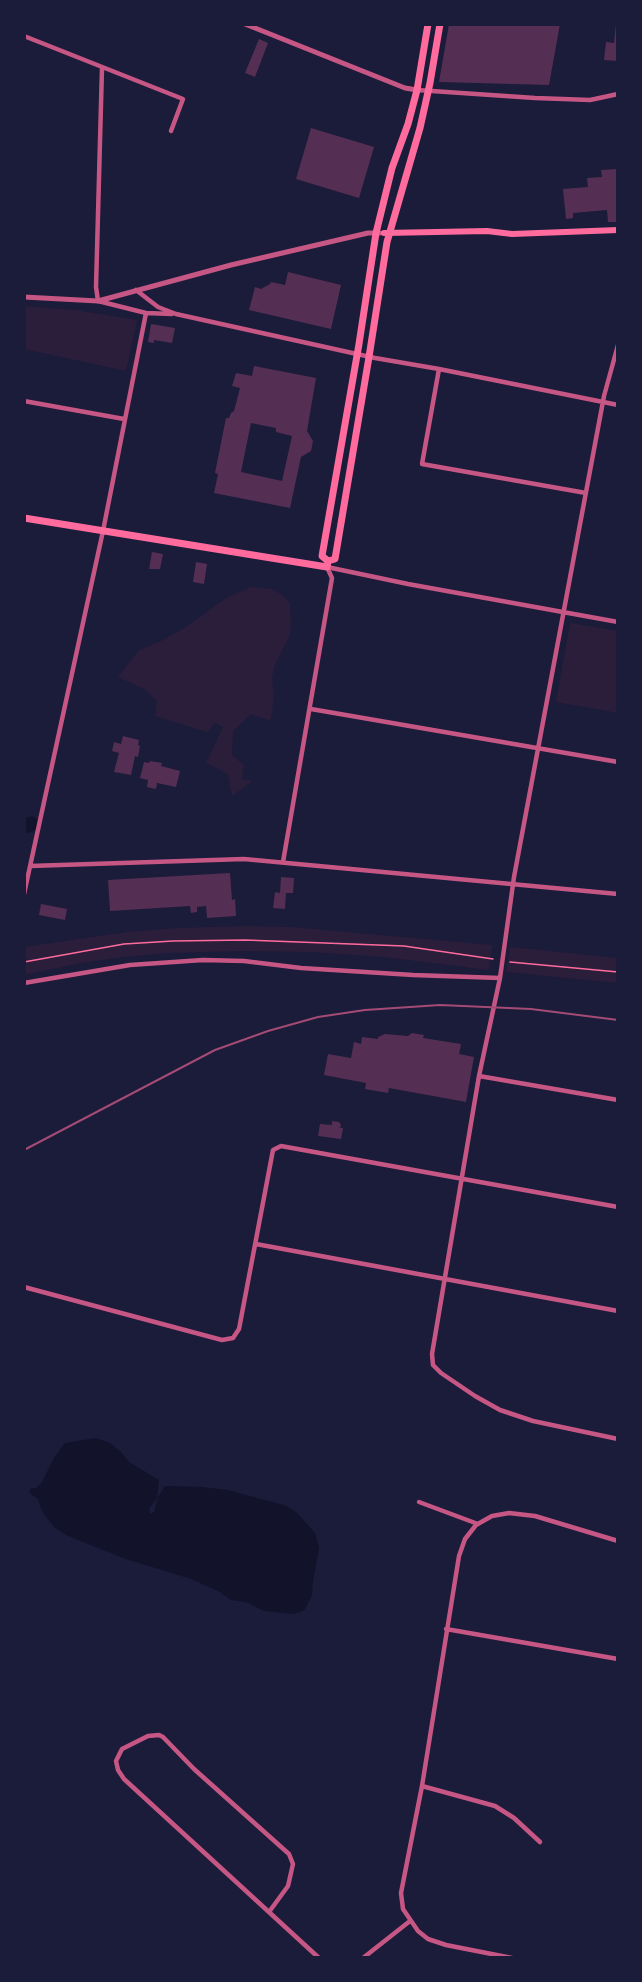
<!DOCTYPE html>
<html>
<head>
<meta charset="utf-8">
<style>
	body { margin:0 }
	#map { position:relative; width:642px; height:1982px; overflow:hidden; background:#1b1b3a; font-family:"Fira Sans Condensed",sans-serif }
	canvas { display:block }
	.frame { position:absolute; inset:0; border:26px solid #1b1b3a; pointer-events:none }
</style>
</head>
<body>
<div id="map">
<canvas width="642" height="1982"></canvas>
<div class="frame"></div>
</div>
<script>
const context = document.querySelector('canvas').getContext('2d');
context.lineJoin = 'round';
function fill(path, color) { context.fillStyle = color; context.fill(path, 'evenodd'); }
const shape = rows => new Path2D(rows.map(r => 'M' + r).join(''));
function stroke(path, color, width, dash) { context.strokeStyle = color; context.lineWidth = width; context.lineCap = dash ? 'butt' : 'round'; context.setLineDash(dash || []); context.stroke(path); }
const green = shape([
	[24,306,75,310,137,320,126,371,24,349],
	[251,587,272,589,281,594,290,603,291,623,290,635,275,665,272,677,274,694,271,721,251,714,233,731,232,755,244,765,242,779,253,781,232,796,228,774,206,763,223,727,215,723,207,732,155,716,157,701,146,690,118,677,139,650,159,642,186,627,226,598],
	[570,623,618,631,618,713,556,702],
	[246,926,291,927,492,945,489,970,383,957,311,952,239,951,167,953,124,957,81,963,24,975,24,947,127,932,177,928],
	[510,947,618,958,618,983,506,972]
]);
const water = shape([
	[96,1438,110,1443,120,1451,129,1462,159,1480,157,1498,149,1509,150,1514,154,1512,158,1497,165,1486,202,1487,227,1490,284,1505,296,1512,315,1533,319,1548,313,1581,312,1595,305,1609,301,1612,294,1614,264,1611,246,1602,231,1600,218,1591,191,1579,123,1558,68,1536,54,1527,42,1511,38,1499,29,1493,31,1488,36,1488,42,1482,54,1458,65,1443]
]);
const river = shape([
	[24,826,31,824]
]);
const building = shape([
	[449,24,560,24,549,85,439,82],
	[616,24,618,24,618,61,604,60,606,42,614,43],
	[259,39,268,43,255,77,245,73],
	[311,128,374,147,359,198,296,179],
	[616,169,618,222,608,222,607,210,573,213,573,218,566,219,563,189,588,187,587,178,602,177,601,170],
	[288,272,341,285,331,329,249,310,255,287,261,289,270,284,271,282,285,285],
	[151,324,175,328,172,343,154,340,154,343,148,342],
	[254,366,316,378,307,431,313,441,311,451,301,457,290,508,214,493,218,474,215,473,226,418,229,418,231,413,234,411,240,388,232,386,236,373,252,376],
	[251,423,276,428,276,432,292,436,282,481,241,472],
	[152,552,163,554,160,569,149,569],
	[196,562,207,564,204,584,193,582],
	[123,736,139,740,138,745,140,746,138,757,135,756,131,775,114,772,119,753,112,751,114,742,121,744],
	[150,761,162,763,161,766,180,771,176,787,157,783,156,789,147,787,148,780,140,778,144,762,149,763],
	[230,873,232,900,235,899,236,916,207,918,206,906,197,907,197,912,191,913,190,906,110,911,108,880],
	[281,877,294,878,293,893,286,893,285,909,273,908,275,892,280,893],
	[41,904,67,909,65,920,39,915],
	[412,1033,424,1035,423,1038,461,1044,459,1054,474,1057,466,1102,389,1088,388,1093,365,1089,366,1083,324,1075,328,1054,351,1058,354,1042,361,1044,362,1037,378,1039,378,1037,385,1034,408,1036],
	[332,1121,339,1122,341,1125,340,1128,343,1128,341,1139,318,1136,320,1124,332,1125]
]);
const path = shape([
	[24,962,124,944,173,941,245,940,404,946,493,959],
	[510,962,618,972]
]);
const minor = shape([
	[24,36,183,99,171,131],
	[102,68,96,287,98,301,146,313,172,314],
	[417,90,535,98,590,100,618,94],
	[136,290,158,307,176,314,375,358,439,369,618,405],
	[618,345,604,396,514,877,500,978,479,1076,432,1354,433,1365,441,1373,475,1396,500,1410,533,1421,618,1439],
	[439,369,422,464,586,493],
	[24,401,124,419],
	[327,567,408,584,618,622],
	[311,709,618,762],
	[283,862,332,578,327,567],
	[30,866,244,859,618,894],
	[24,894,103,531,146,313],
	[24,983,130,965,203,960,244,961,301,968,413,975,500,978],
	[479,1076,618,1100],
	[256,1244,618,1311],
	[24,1287,222,1340,233,1338,239,1329,273,1150,281,1146,618,1207],
	[419,1502,478,1524],
	[446,1629,618,1659],
	[422,1786,495,1806,514,1818,540,1842],
	[269,1912,288,1886,293,1864,289,1854,194,1769,163,1737,159,1735,148,1736,122,1749,116,1761,118,1770,124,1779,319,1958],
	[363,1958,410,1921],
	[512,1958,446,1945,428,1939,418,1931,403,1909,401,1893,422,1786,459,1556,465,1539,476,1525,492,1516,509,1513,535,1516,618,1541]
]);
const tertiary = shape([
	[245,24,405,88,417,90],
	[24,297,98,301,231,265,368,233,380,233]
]);
const secondary = shape([
	[384,233,487,231,512,234,618,230]
]);
const primary = shape([
	[24,518,327,567,328,561,335,559,369,357,387,242,420,128,430,83,440,24],
	[328,561,322,556,359,344,376,233,392,168,408,124,417,90,428,24]
]);
const rail = shape([
	[24,1150,215,1050,268,1031,318,1017,365,1010,440,1005,531,1009,618,1020]
]);
fill(green, '#2a1e3b');
fill(water, '#12122b');
stroke(river, '#12122b', 15);
fill(building, '#542f53');
stroke(path, '#ff6b9d', 1.5);
stroke(minor, '#c65784', 4.5);
stroke(tertiary, '#c65784', 5);
stroke(secondary, '#ff6b9d', 6);
stroke(primary, '#ff6b9d', 7);
stroke(rail, '#a44b75', 2);
</script>
</body>
</html>
